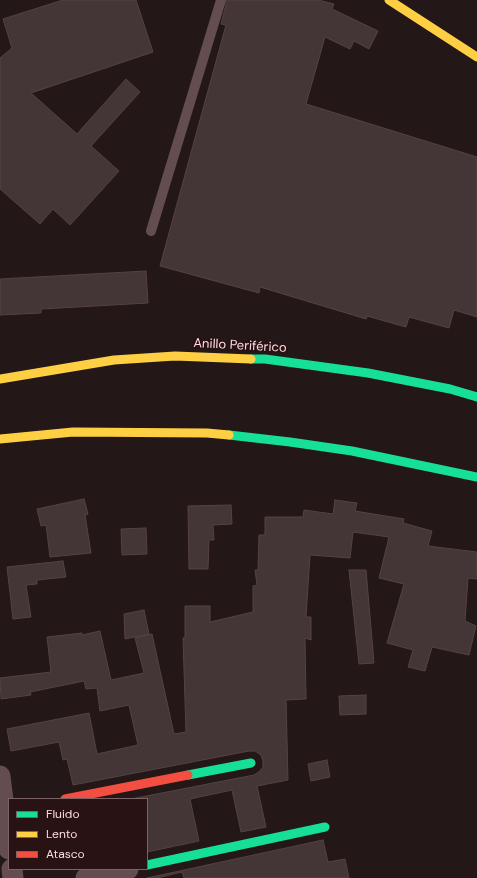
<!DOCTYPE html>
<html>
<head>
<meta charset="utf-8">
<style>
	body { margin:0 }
	#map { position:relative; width:477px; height:878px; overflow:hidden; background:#231717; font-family:"DM Sans",sans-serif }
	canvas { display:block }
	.legend { position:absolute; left:8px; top:798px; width:140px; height:72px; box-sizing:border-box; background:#281213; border:1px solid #7d6365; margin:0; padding:5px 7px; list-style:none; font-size:12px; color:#fddce0 }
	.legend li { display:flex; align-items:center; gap:8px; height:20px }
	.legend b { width:20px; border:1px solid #7d6365 }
</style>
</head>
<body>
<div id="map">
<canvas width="477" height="878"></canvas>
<ul class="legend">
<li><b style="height:5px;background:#16e098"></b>Fluido</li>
<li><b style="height:5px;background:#ffcf43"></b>Lento</li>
<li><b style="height:5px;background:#f24e42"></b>Atasco</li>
</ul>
</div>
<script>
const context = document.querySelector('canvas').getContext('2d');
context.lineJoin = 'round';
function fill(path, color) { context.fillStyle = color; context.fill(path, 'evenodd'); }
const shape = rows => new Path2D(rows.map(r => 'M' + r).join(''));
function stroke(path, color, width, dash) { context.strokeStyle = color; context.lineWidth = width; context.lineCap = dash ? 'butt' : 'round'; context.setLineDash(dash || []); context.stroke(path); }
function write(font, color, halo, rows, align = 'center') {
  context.font = font + ' "DM Sans",sans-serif'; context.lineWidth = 3.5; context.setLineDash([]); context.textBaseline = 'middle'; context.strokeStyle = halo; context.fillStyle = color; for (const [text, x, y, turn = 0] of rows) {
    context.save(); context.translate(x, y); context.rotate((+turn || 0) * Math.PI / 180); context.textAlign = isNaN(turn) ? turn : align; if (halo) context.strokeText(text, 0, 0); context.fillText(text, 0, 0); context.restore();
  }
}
const building = shape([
	[63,0,136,0,153,52,31,93,77,134,126,79,140,92,91,146,119,171,70,225,53,209,40,224,0,189,0,58,12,48,3,19,63,0],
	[227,0,318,0,334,4,332,9,378,31,369,49,354,41,350,49,325,37,306,104,477,157,477,317,454,310,449,328,409,317,406,327,367,316,366,319,260,287,259,293,160,266,226,25,221,24,227,0],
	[146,271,148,303,41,309,41,313,0,315,0,279,146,271],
	[84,499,88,514,85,515,91,553,50,557,46,525,41,526,37,509,84,499],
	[335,500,357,503,355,511,404,519,403,523,432,531,428,546,477,552,477,579,468,578,465,621,476,626,469,655,432,647,425,671,408,667,413,650,387,643,404,584,379,578,389,537,353,532,350,558,310,555,306,617,311,617,311,640,305,638,306,699,286,700,288,780,257,786,266,827,241,832,232,790,190,799,199,841,147,852,147,799,131,799,254,775,259,772,263,767,263,761,261,755,255,751,249,751,73,785,67,759,63,760,59,742,11,751,7,729,89,713,97,754,138,745,129,705,100,711,97,688,86,689,84,681,30,692,31,695,1,699,0,678,51,672,47,637,82,633,82,635,100,631,111,680,144,673,135,638,152,634,174,734,186,732,183,638,185,638,185,606,210,606,210,622,253,612,253,586,257,585,255,570,258,570,259,535,265,535,265,517,303,517,304,510,333,514,335,500],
	[231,505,232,524,213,525,214,540,209,540,208,569,189,569,188,506,231,505],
	[146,528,147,554,122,555,121,529,146,528],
	[63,561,66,577,37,580,37,584,26,585,31,617,13,619,7,567,63,561],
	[349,570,366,570,374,663,359,664,349,570],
	[144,610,149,634,125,639,124,614,144,610],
	[366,695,366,714,340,715,339,696,366,695],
	[327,760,330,777,311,781,308,764,327,760],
	[323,840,328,862,345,859,349,878,184,878,182,872,157,878,147,878,323,840]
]);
const lane = shape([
	[151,231,221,0]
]);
const street = shape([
	[0,776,9,849],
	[12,869,13,878],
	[86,878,128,869]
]);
const fast = shape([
	[251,359,265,359,368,373,450,389,477,397],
	[229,435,290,442,352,451,477,477],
	[188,775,251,763],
	[147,865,325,827]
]);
const slow = shape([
	[389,0,477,57],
	[0,379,114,360,175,356,251,359],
	[0,439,73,432,207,433,229,435]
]);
const jam = shape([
	[65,799,188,775]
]);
const streetNames = [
	["Anillo Periférico",240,346,3]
];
fill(building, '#443636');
stroke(building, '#564243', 1);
stroke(lane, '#634d51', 10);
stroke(street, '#634d51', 21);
stroke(fast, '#16e098', 9);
stroke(slow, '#ffcf43', 9);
stroke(jam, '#f24e42', 9);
write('13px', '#fddce0', '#281213', streetNames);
</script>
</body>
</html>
